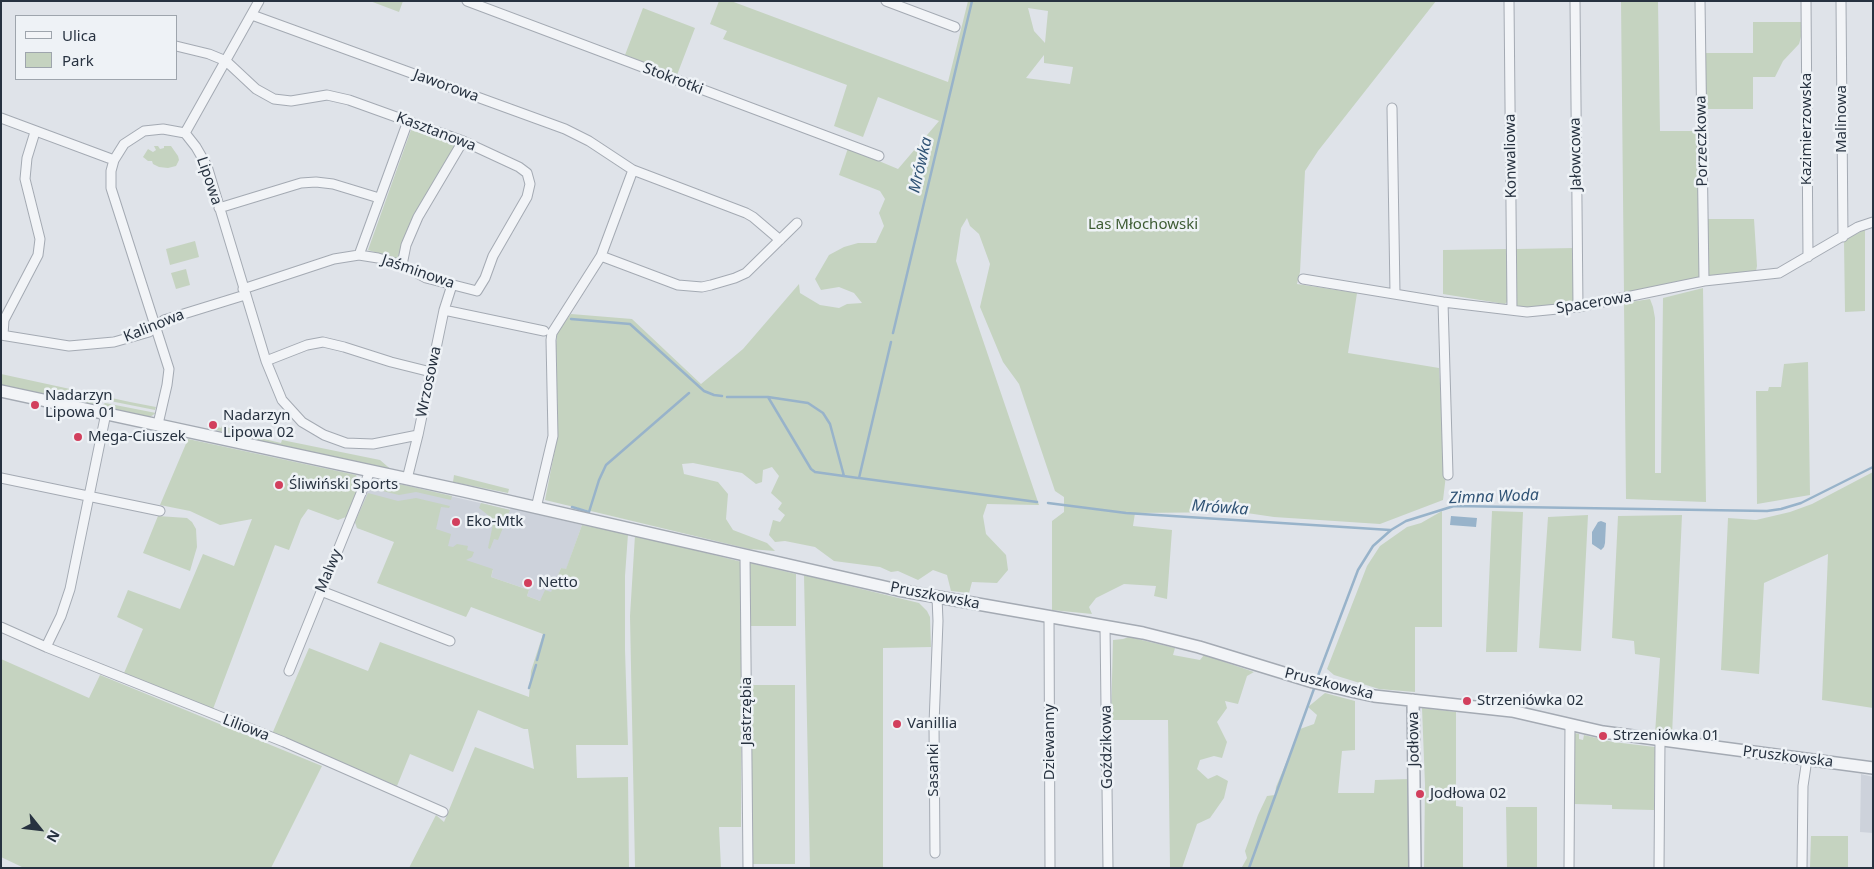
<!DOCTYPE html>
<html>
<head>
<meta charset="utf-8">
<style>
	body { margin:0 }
	#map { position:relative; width:1874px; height:869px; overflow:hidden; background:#dfe3e9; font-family:"Noto Sans",sans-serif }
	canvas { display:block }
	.frame { position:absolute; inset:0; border:2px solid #273240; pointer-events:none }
	.legend { position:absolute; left:15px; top:15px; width:162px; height:65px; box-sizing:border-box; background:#eef2f6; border:1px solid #9ea5ad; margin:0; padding:6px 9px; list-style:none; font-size:15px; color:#273240 }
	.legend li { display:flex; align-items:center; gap:10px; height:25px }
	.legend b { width:25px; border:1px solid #9ea5ad }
	.north { position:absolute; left:15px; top:804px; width:50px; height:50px; -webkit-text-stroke:4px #eef2f6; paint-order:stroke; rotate:119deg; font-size:14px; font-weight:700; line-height:20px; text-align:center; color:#273240 }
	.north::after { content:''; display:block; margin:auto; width:18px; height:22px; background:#273240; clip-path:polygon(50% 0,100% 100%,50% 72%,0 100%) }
</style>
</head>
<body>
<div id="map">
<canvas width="1874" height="869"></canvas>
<div class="frame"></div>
<ul class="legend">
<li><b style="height:6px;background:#f2f4f7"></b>Ulica</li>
<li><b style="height:14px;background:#c5d3c0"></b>Park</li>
</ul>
<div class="north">N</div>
</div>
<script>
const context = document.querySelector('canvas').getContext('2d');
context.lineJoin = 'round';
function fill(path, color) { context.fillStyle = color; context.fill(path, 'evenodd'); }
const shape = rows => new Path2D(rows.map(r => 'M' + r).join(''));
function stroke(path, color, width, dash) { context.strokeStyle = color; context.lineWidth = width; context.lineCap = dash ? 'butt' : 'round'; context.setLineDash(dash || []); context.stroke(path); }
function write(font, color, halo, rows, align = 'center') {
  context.font = font + ' "Noto Sans",sans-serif'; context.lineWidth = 5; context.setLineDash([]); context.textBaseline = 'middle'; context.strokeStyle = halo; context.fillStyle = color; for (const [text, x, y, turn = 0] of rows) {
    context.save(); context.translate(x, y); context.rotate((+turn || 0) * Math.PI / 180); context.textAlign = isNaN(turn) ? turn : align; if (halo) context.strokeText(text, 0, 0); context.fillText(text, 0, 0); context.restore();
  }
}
const built = shape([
	[377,479,510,510,511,507,582,525,566,570,561,568,551,593,540,601,527,596,529,590,491,577,493,570,357,528,355,522,370,485],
	[1861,774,1873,777,1873,833,1860,832]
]);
const green = shape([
	[370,1,403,1,399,12],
	[719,1,731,1,948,82,968,1,1436,1,1318,151,1305,171,1300,272,1297,284,1357,293,1348,353,1439,368,1446,475,1443,500,1380,524,1274,517,1240,512,1135,513,1133,526,1172,530,1167,599,1154,596,1156,586,1124,584,1096,598,1089,607,1092,614,1052,610,1052,521,1064,512,1064,497,1055,491,1019,384,1003,362,980,307,990,264,979,234,970,226,967,218,961,228,956,261,1039,505,987,504,983,516,986,534,1006,555,1008,570,997,583,972,582,969,593,951,591,947,575,933,570,918,580,898,571,891,572,880,567,834,561,815,547,785,541,775,542,769,535,773,520,780,522,785,515,778,509,782,503,771,493,779,476,772,467,763,470,762,482,756,484,742,473,693,463,682,464,684,474,718,482,728,494,726,519,733,530,767,543,775,551,749,549,545,500,558,434,556,346,557,332,571,314,632,319,701,384,743,349,799,284,800,293,820,305,839,308,847,304,862,303,854,293,839,287,821,290,815,279,829,255,844,247,858,243,876,243,884,226,879,213,885,199,880,191,839,175,848,148,898,169,939,121,878,97,863,137,834,126,847,85,723,39,727,31,710,24],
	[1028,8,1048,11,1045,43,1034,31],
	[1044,55,1044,63,1073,67,1070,84,1026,78],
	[1621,1,1658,1,1660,131,1698,131,1700,276,1698,280,1624,294],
	[643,8,695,28,677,75,625,55],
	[1753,22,1801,22,1801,37,1799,44,1783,61,1775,77,1753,77,1753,109,1706,109,1706,53,1753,53],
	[411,130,456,145,414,214,397,259,368,250],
	[154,146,158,146,160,149,164,148,164,146,171,146,178,156,179,160,176,166,168,168,159,167,153,164,152,161,148,161,143,157,148,149,153,152,156,150],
	[1707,219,1754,219,1757,266,1756,271,1710,276,1708,273],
	[1865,229,1865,311,1845,312,1844,241],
	[195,241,199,257,170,265,166,249],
	[1575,248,1575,303,1525,309,1517,307,1516,249],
	[1507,249,1507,302,1505,304,1443,294,1443,250],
	[186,269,190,285,176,289,171,273],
	[1703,288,1706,502,1626,499,1624,303,1650,299,1653,307,1655,318,1655,473,1661,473,1663,298],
	[1808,362,1810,495,1757,504,1756,391,1768,391,1769,387,1781,387,1784,364],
	[1,374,130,402,156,407,155,410,105,400,98,406,1,385],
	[105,403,156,413,150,417,99,408],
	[222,426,264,436,264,439,281,443,282,440,380,460,394,472,264,444,216,430,217,427,221,428],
	[188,439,356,475,360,483,346,517,338,520,308,509,301,519,289,550,275,545,213,709,124,673,143,629,117,617,128,590,180,609,203,554,234,566,252,519,220,525,190,511,160,505],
	[1873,472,1873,708,1822,700,1828,554,1764,583,1759,674,1721,670,1728,518,1756,520,1790,512,1812,504],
	[454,475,509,489,508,493,453,482],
	[377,479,452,496,451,500,416,492,399,495,374,489,370,485],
	[368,493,398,501,416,498,450,506,449,508,441,507,436,529,451,534,448,546,453,547,457,544,468,546,467,550,474,552,472,557,466,560,493,569,491,577,529,590,527,596,540,601,545,590,551,592,561,568,566,569,582,525,628,534,625,576,625,650,628,745,576,745,577,778,628,777,629,868,409,868,436,815,444,822,475,747,534,769,528,729,524,729,478,710,453,772,410,754,397,786,272,734,309,648,368,671,380,642,529,697,531,671,543,634,471,607,466,617,377,583,394,542,357,528,355,522],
	[481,503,510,510,498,540,494,539,490,549,488,548,493,524,488,523,488,515,479,508],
	[1442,511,1442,627,1415,627,1415,692,1379,689,1334,675,1327,669,1367,566,1380,546,1407,527,1421,523],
	[1492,511,1523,512,1517,652,1486,652],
	[1588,515,1581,651,1539,648,1548,517],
	[1682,515,1672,735,1655,734,1660,658,1635,654,1634,641,1612,638,1618,516],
	[158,516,187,518,192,522,196,529,197,547,190,571,143,553],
	[635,535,742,562,741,827,719,827,721,868,635,868,630,616],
	[750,563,796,574,796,626,751,626],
	[804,575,919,603,927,611,930,617,931,647,883,648,883,868,810,868],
	[1129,637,1175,648,1173,655,1200,660,1204,655,1254,672,1247,676,1238,704,1225,701,1227,708,1217,722,1227,742,1222,758,1214,756,1200,760,1197,769,1208,779,1217,775,1228,781,1224,798,1210,818,1197,824,1182,868,1170,868,1168,720,1111,720,1113,640,1123,639],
	[1,659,89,698,100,675,322,766,271,868,24,868,1,857],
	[750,685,795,685,795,864,753,864,750,829],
	[1325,693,1355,701,1355,750,1342,751,1338,793,1374,793,1375,780,1410,779,1408,868,1239,868,1242,867,1247,858,1245,851,1258,815,1267,796,1275,795,1276,787,1300,729,1314,724,1317,715,1308,707],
	[1422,708,1456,712,1456,806,1463,807,1463,868,1424,868,1425,785],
	[1574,733,1579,734,1579,739,1583,740,1584,735,1613,742,1655,747,1654,810,1612,809,1612,805,1573,804],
	[1506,807,1537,807,1537,868,1507,868],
	[1811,836,1848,836,1848,868,1810,868]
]);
const water = shape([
	[1451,516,1477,518,1476,527,1450,525],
	[1601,521,1606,523,1605,543,1604,547,1601,550,1592,544,1592,532,1598,522]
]);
const stream = shape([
	[571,319,630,324,704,391,714,395,722,396],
	[893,333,972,1],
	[891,342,859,478,1037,502],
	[727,397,768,397,811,469,815,472,858,478],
	[768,397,808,403,823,413,830,424,844,476],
	[1048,503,1126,513,1390,530],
	[572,507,589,512,599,480,606,465,689,393],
	[537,660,544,635],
	[1316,681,1358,570,1373,546,1391,530,1406,521,1454,506,1767,511,1781,509,1801,503,1873,467],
	[529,688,536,665],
	[1249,868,1315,686]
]);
const minor = shape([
	[467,1,879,156],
	[886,1,955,27],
	[1509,1,1512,310],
	[1575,1,1578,307],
	[1700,1,1704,281],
	[1806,1,1808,257],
	[1841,1,1843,237],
	[252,15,565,129,589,141,633,170,746,213,753,217,780,240],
	[176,46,209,54,226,61,256,89,274,99,291,101,327,95,349,100,463,141,519,167,527,173,530,184,527,197,493,256,485,278,477,291,426,278,402,265,378,258,359,255,334,259,243,289],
	[1392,108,1395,293],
	[1,118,114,160],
	[185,133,259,1],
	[219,208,301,183,316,182,333,184,379,198],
	[359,255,408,121],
	[601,256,678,285,702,287,711,285,735,278,746,273,797,223],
	[402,265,406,245,418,217,463,141],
	[1303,279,1443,302,1527,312,1578,307,1704,281,1779,273,1858,227,1873,222],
	[1443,302,1448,475],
	[444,310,544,331],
	[1,335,69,346,114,342,149,332,164,320,245,295],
	[3,335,4,320,38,255,40,239,25,179,27,158,35,132],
	[266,361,307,345,323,342,344,347,391,362,431,372],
	[158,424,167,385,169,369,111,188,111,171,114,160,124,144,144,131,163,129,185,133,196,147,207,166,266,361,282,400,302,422,324,435,346,443,373,444,418,435],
	[1,478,160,511],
	[407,479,418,435,444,310,452,285],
	[536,508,553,436,551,340,552,333,601,256,633,170],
	[745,555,748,868],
	[321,591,450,641],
	[1049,617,1050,868],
	[1105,626,1108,868],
	[1,627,46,647,284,742,443,812],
	[46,647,61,616,70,589,106,413],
	[289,671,370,471],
	[935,853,934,724,938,621,937,597],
	[1569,868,1570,725],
	[1659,868,1660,741],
	[1802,868,1803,786,1807,759]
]);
const tertiary = shape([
	[1,391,464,491,898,590,1143,633,1199,647,1313,682,1351,691,1374,696,1512,711,1603,732,1873,768],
	[1413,700,1415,868]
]);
const markers = [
	[35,405,5,"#d23f5d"],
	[213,425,5,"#d23f5d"],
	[78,437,5,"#d23f5d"],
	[279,485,5,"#d23f5d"],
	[456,522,5,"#d23f5d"],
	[528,583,5,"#d23f5d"],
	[1467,701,5,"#d23f5d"],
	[897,724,5,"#d23f5d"],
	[1603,736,5,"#d23f5d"],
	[1420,794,5,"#d23f5d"]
];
const streetNames = [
	["Stokrotki",673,79,21],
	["Jaworowa",446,86,20],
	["Malinowa",1842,119,-90],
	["Kazimierzowska",1807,129,-90],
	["Kasztanowa",436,132,21],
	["Porzeczkowa",1702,141,-91],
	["Jałowcowa",1576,154,-91],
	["Konwaliowa",1511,156,-91],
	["Lipowa",209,181,71],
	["Jaśminowa",418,272,19],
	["Spacerowa",1594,303,-9],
	["Kalinowa",154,326,-22],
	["Wrzosowa",429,382,-78],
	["Malwy",329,571,-67],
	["Pruszkowska",935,596,11],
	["Pruszkowska",1329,684,14],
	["Jastrzębia",747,711,-90],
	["Liliowa",246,728,21],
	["Jodłowa",1414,739,-91],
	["Dziewanny",1050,742,-90],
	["Goździkowa",1107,747,-91],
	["Pruszkowska",1788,757,7],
	["Sasanki",934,770,-90]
];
const parkNames = [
	["Las Młochowski",1143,225]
];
const poiNames = [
	["Nadarzyn",45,396],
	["Lipowa 01",45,413],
	["Nadarzyn",223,416],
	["Lipowa 02",223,433],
	["Mega-Ciuszek",88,437],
	["Śliwiński Sports",289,485],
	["Eko-Mtk",466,522],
	["Netto",538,583],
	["Strzeniówka 02",1477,701],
	["Vanillia",907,724],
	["Strzeniówka 01",1613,736],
	["Jodłowa 02",1430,794]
];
const waterNames = [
	["Mrówka",921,165,-77],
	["Zimna Woda",1494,497,-2],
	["Mrówka",1220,508,4]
];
fill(built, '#cdd2db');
fill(green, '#c5d3c0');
fill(water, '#98b3ca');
stroke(stream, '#98b3ca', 2.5);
stroke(minor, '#a4aab3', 11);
stroke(tertiary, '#a4aab3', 14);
stroke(minor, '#f2f4f7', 9);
stroke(tertiary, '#f2f4f7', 11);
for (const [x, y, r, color] of markers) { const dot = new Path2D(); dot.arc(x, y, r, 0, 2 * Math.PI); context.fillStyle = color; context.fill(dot); stroke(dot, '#eef2f6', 2); }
write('15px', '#273240', '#eef2f6', streetNames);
write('15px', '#3e5c34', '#eef2f6', parkNames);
write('15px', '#273240', '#eef2f6', poiNames, 'left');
write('italic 16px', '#305375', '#eef2f6', waterNames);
</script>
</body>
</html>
